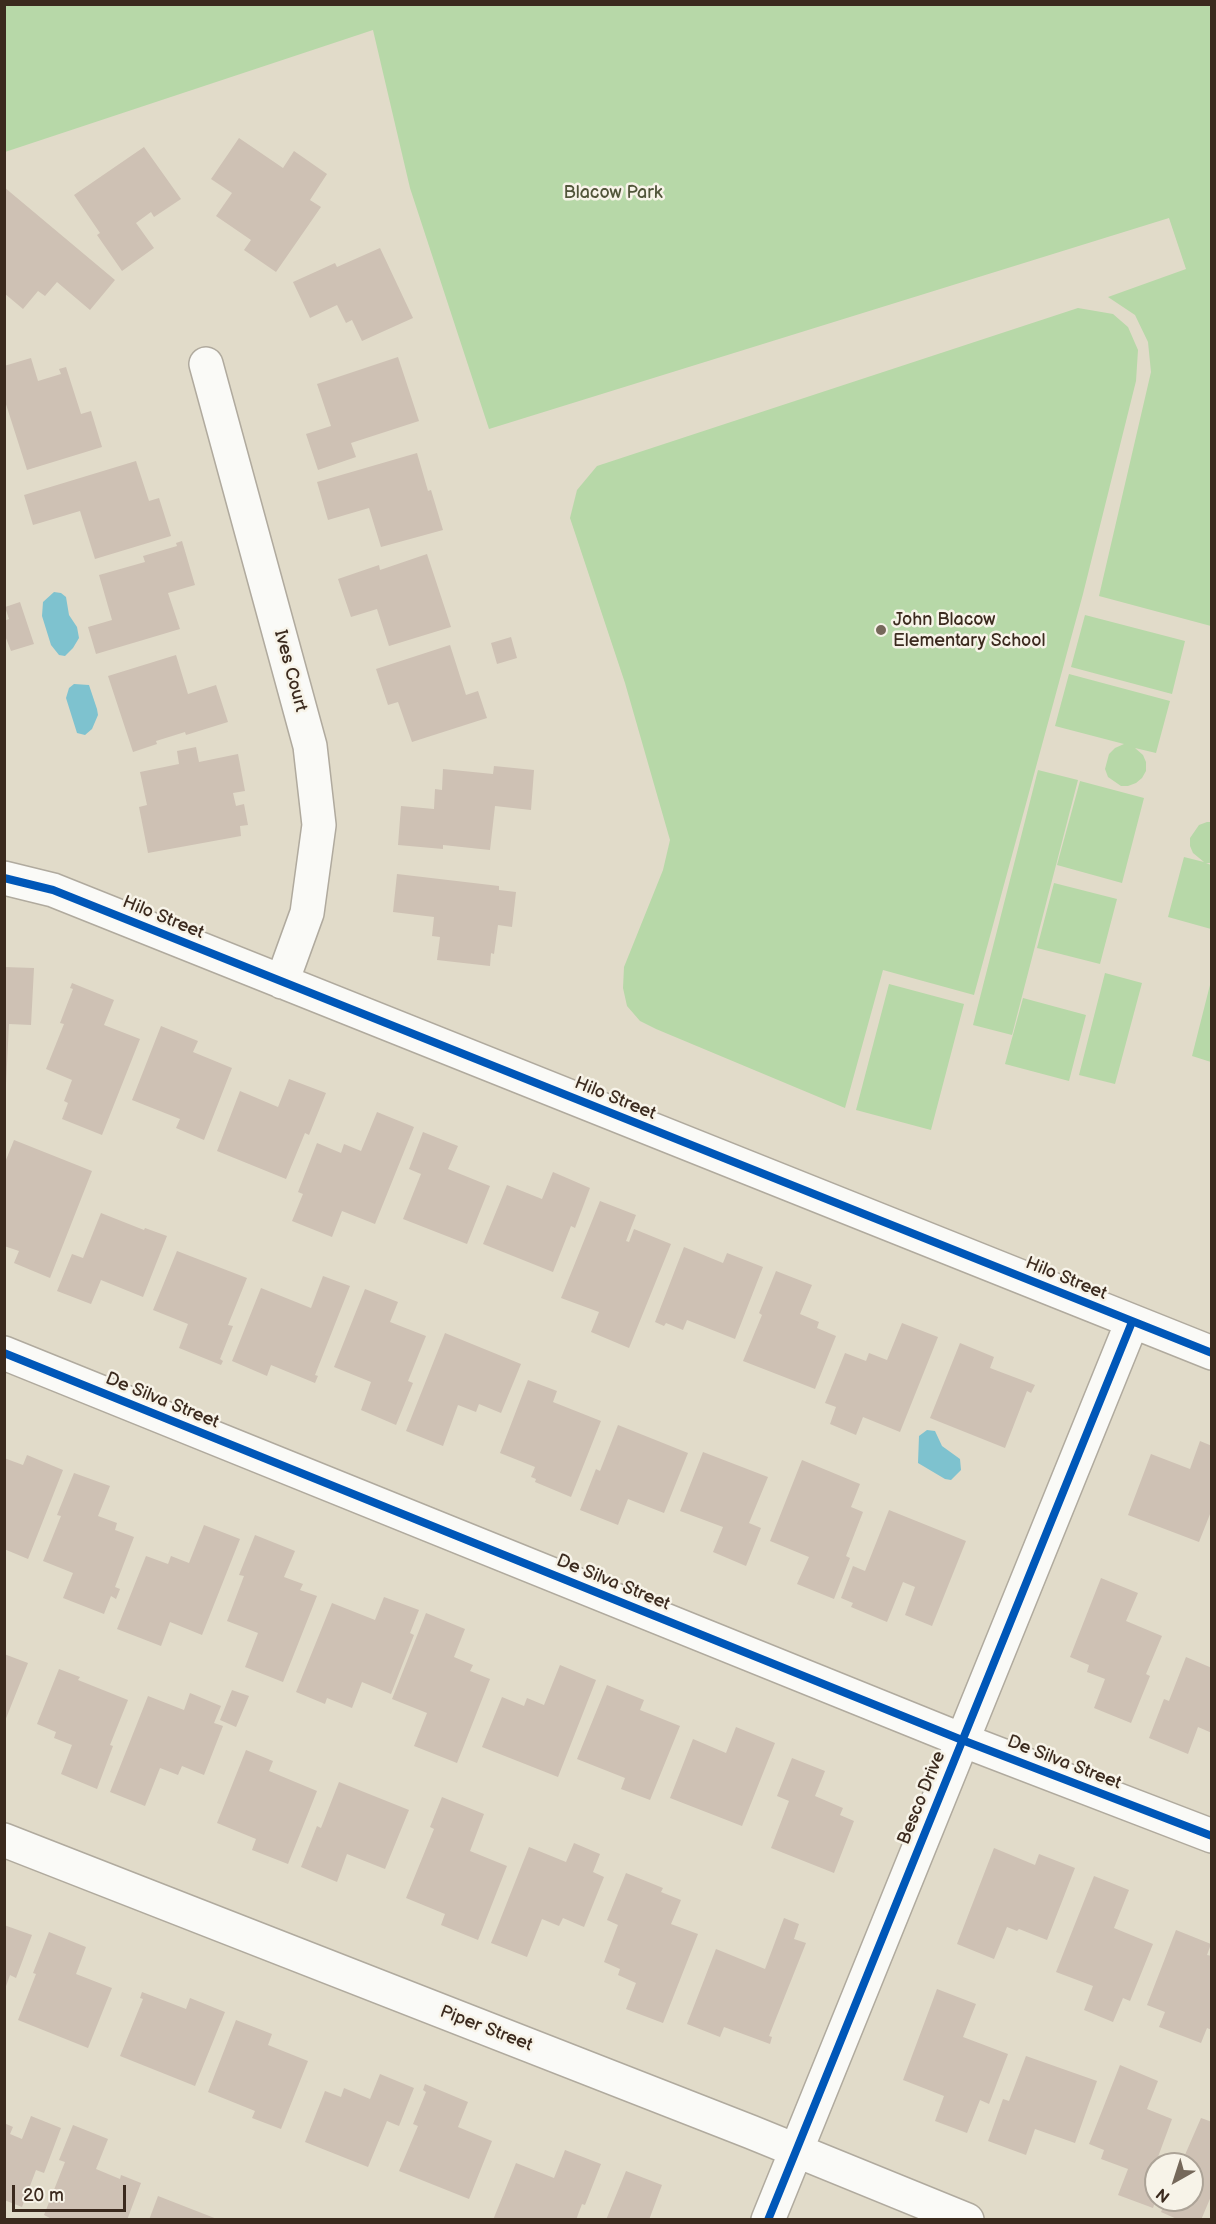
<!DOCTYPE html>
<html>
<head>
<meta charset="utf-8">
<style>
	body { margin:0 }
	#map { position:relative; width:1216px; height:2224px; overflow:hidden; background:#e1dbc9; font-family:"Balsamiq Sans",sans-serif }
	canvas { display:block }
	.frame { position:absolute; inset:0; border:6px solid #3b2a1e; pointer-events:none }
	.north { position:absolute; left:1144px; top:2152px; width:60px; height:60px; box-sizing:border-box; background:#f7f3e8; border:2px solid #aca397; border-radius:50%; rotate:219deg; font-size:16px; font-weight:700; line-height:24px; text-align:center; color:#3b2a1e }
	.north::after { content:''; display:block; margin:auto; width:21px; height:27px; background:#75685a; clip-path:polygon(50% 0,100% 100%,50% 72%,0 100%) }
	.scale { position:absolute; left:12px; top:2185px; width:114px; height:27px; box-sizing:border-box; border:3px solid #3b2a1e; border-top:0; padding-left:8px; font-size:18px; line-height:21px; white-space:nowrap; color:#3b2a1e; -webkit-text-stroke:4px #f7f3e8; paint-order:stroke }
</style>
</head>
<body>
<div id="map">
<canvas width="1216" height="2224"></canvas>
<div class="frame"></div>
<div class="north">N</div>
<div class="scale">20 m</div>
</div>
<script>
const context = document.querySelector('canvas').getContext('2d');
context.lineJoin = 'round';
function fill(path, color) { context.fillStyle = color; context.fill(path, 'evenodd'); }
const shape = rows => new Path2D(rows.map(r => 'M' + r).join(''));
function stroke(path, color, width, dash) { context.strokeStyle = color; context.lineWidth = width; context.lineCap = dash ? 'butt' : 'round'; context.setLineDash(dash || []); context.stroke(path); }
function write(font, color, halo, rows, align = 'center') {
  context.font = font + ' "Balsamiq Sans",sans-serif'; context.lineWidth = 5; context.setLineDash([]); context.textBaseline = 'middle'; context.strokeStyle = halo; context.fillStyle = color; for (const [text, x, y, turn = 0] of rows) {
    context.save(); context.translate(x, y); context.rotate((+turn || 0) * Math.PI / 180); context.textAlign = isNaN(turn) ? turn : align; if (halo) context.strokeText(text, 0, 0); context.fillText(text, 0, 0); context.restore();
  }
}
const green = shape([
	[4,5,1211,5,1211,626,1099,596,1151,372,1148,342,1135,315,1108,297,1186,269,1169,218,489,429,410,188,373,30,5,152],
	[1078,308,1113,314,1128,327,1138,350,1136,381,1083,594,974,995,883,970,845,1108,656,1029,640,1021,627,1006,623,988,624,967,663,870,670,840,625,683,570,518,577,490,597,466],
	[1085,615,1185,641,1172,694,1071,667],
	[1069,674,1170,701,1156,753,1135,748,1143,755,1146,762,1146,771,1142,778,1136,783,1128,786,1121,786,1108,777,1105,769,1109,754,1115,748,1124,744,1055,726],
	[1038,770,1078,780,1012,1035,973,1025],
	[1080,781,1144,798,1122,883,1057,865],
	[1207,822,1212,822,1211,863,1206,863,1211,865,1211,929,1168,917,1184,857,1204,862,1193,853,1190,846,1190,838,1199,825],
	[1054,883,1117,899,1100,964,1037,948],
	[1105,973,1142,983,1115,1084,1079,1075],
	[1211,981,1211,1062,1192,1056],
	[889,984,964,1004,931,1130,856,1110],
	[1023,998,1086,1015,1069,1081,1005,1064]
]);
const water = shape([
	[54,592,61,593,66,597,69,615,77,627,79,638,73,648,65,656,59,655,51,645,42,616,43,602],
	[74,684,89,685,97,709,98,715,92,729,85,735,77,733,66,698,69,688],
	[927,1430,935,1431,942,1446,960,1459,961,1470,951,1480,945,1479,918,1463,919,1436]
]);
const building = shape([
	[239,138,283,168,294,151,327,174,310,200,321,207,276,272,244,250,251,240,216,216,232,193,211,179],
	[144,147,181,199,154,217,151,212,136,223,154,248,122,271,97,235,100,233,74,195],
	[4,187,115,280,90,310,57,282,45,296,38,291,23,309,4,293],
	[380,248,413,318,362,341,352,320,346,323,337,305,310,318,293,282,335,263,337,267],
	[398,357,419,421,351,443,356,457,318,470,306,434,331,426,317,384],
	[31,358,38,381,61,374,59,369,66,367,81,414,91,411,102,447,27,470,4,398,4,366],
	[417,453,428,491,431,490,443,530,381,547,369,508,328,520,317,482],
	[136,461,149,501,159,498,171,536,95,559,80,511,33,525,24,495],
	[182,541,195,585,168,593,180,629,96,654,88,627,112,620,99,575,145,562,143,556,177,546,176,543],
	[427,554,451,627,389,646,377,609,351,617,338,579,379,565,380,570],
	[20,602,34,644,11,651,4,633,4,621,9,619,5,607],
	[511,637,517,658,497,664,491,643],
	[450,645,466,695,478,691,487,718,412,742,398,702,388,705,376,669],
	[176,655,188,694,216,685,228,722,186,735,185,732,156,741,157,744,133,752,108,676],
	[196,747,199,762,238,754,245,791,233,793,236,806,244,804,248,825,240,826,241,836,148,853,139,807,147,805,140,772,179,764,177,751],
	[494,766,534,770,531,810,495,806,490,850,443,845,443,849,398,845,401,806,434,809,435,789,442,790,443,769,493,774],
	[397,874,499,886,499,890,516,892,512,927,498,925,494,954,491,953,490,966,437,960,440,937,432,936,434,917,393,912],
	[4,967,34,968,31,1025,9,1024,6,1084,4,1083],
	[72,983,114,1000,104,1025,140,1039,102,1135,62,1119,68,1103,64,1101,72,1080,46,1069,64,1024,60,1023,73,989,70,988],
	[161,1026,198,1041,193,1052,232,1068,204,1140,176,1128,180,1119,132,1100],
	[289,1079,326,1093,309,1135,305,1133,286,1179,217,1151,240,1091,278,1107],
	[377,1112,414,1127,375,1224,342,1211,332,1237,292,1221,303,1194,298,1192,317,1143,341,1153,344,1144,361,1151],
	[423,1132,458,1146,448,1169,490,1186,467,1244,403,1219,421,1174,409,1169],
	[14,1140,92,1171,50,1278,14,1263,19,1251,4,1246,4,1165],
	[553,1172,590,1188,575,1228,571,1226,553,1272,483,1244,507,1185,542,1199],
	[600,1201,636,1215,626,1241,629,1242,634,1229,671,1244,629,1348,591,1332,599,1312,561,1298],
	[101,1213,144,1230,145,1228,167,1236,143,1297,101,1280,91,1304,57,1291,72,1254,83,1258],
	[684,1247,723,1263,727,1253,763,1267,735,1339,687,1320,683,1330,666,1323,664,1326,655,1322],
	[177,1251,247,1278,228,1325,233,1326,220,1359,223,1361,221,1365,179,1348,188,1324,153,1310],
	[776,1271,812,1285,800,1314,819,1322,817,1328,836,1336,815,1389,743,1361,762,1315,759,1313],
	[323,1276,350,1286,315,1375,318,1376,315,1383,271,1365,267,1376,232,1361,261,1288,311,1308],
	[365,1289,398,1302,390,1322,426,1336,408,1381,413,1383,396,1425,361,1410,371,1382,334,1367],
	[902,1323,938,1337,900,1432,863,1417,856,1435,830,1424,836,1407,825,1403,845,1353,866,1361,869,1353,887,1360],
	[445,1333,521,1364,501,1413,479,1404,476,1412,458,1405,443,1446,406,1431],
	[960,1343,994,1357,990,1368,1035,1385,1031,1393,1027,1391,1005,1448,930,1418],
	[528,1380,557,1391,553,1402,601,1421,571,1497,535,1482,536,1479,531,1477,535,1467,500,1453],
	[618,1425,688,1453,664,1513,628,1499,618,1525,580,1510,596,1469,600,1471],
	[1200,1441,1212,1446,1212,1509,1199,1542,1128,1515,1151,1454,1190,1469],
	[703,1452,768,1477,749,1523,761,1528,746,1566,713,1552,723,1527,680,1511],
	[27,1455,63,1470,28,1559,4,1549,4,1458,23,1465],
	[802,1460,860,1484,851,1507,863,1512,846,1556,850,1558,834,1599,797,1584,809,1557,770,1541],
	[74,1473,110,1486,98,1516,117,1523,115,1530,134,1537,115,1587,120,1589,116,1599,111,1596,104,1614,63,1598,73,1573,43,1561,61,1516,57,1515],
	[889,1510,966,1541,932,1626,905,1615,915,1587,903,1582,887,1622,851,1607,853,1603,841,1598,853,1566,865,1571],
	[204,1525,240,1539,202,1635,170,1622,161,1646,117,1629,146,1556,168,1564,171,1556,189,1563],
	[255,1535,295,1551,284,1577,303,1584,300,1590,317,1596,283,1682,245,1667,258,1633,227,1621,244,1576,239,1575],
	[1101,1578,1138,1593,1126,1621,1162,1636,1146,1674,1150,1676,1131,1723,1094,1708,1105,1679,1087,1672,1089,1665,1070,1657],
	[384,1597,419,1610,410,1633,414,1635,391,1694,362,1682,352,1708,327,1698,325,1704,296,1692,332,1603,375,1620],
	[426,1613,465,1629,454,1657,473,1665,470,1671,490,1679,457,1763,414,1746,427,1713,392,1699],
	[4,1654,28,1663,5,1721,4,1721],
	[1186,1657,1212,1668,1212,1733,1198,1727,1188,1754,1149,1738,1164,1699,1169,1701],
	[560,1665,596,1680,558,1777,482,1747,502,1697,524,1706,527,1698,544,1705],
	[59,1669,80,1677,78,1680,128,1700,110,1745,113,1746,97,1789,61,1774,72,1745,54,1738,56,1732,37,1724],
	[607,1685,644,1700,640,1710,680,1726,650,1800,621,1789,625,1778,577,1759],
	[232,1690,249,1696,236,1727,220,1720],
	[190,1693,221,1706,214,1723,223,1726,204,1775,182,1766,178,1775,160,1768,145,1806,110,1792,148,1696,184,1710],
	[736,1727,775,1743,742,1826,670,1798,693,1739,726,1753],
	[246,1750,273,1761,269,1771,317,1791,288,1864,252,1850,256,1839,217,1823],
	[792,1758,825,1771,815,1796,843,1808,840,1815,854,1821,834,1873,771,1848,789,1801,777,1796],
	[339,1782,409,1810,385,1869,347,1854,337,1882,301,1867,317,1826,321,1828],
	[442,1797,484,1814,470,1851,507,1866,478,1940,441,1925,445,1914,406,1898,434,1829,430,1827],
	[574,1843,600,1854,593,1872,604,1877,584,1927,563,1918,559,1926,542,1919,527,1957,491,1943,529,1847,566,1862],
	[994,1848,1035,1865,1039,1854,1075,1868,1047,1940,1019,1929,1017,1931,1007,1927,994,1959,957,1944],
	[626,1873,663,1888,661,1892,681,1900,671,1924,698,1934,663,2023,626,2009,636,1983,618,1975,620,1969,604,1962,618,1925,607,1920],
	[1094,1876,1129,1890,1114,1928,1153,1944,1130,2001,1123,1998,1113,2022,1084,2010,1093,1986,1056,1972],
	[784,1918,799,1924,794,1939,806,1943,769,2036,772,2037,770,2044,724,2027,720,2037,687,2024,716,1949,765,1969],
	[4,1925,32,1935,16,1978,10,1975,5,1989],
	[1176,1930,1211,1944,1207,1955,1212,1956,1212,2030,1207,2028,1201,2043,1159,2027,1165,2012,1147,2005],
	[49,1932,86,1947,76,1974,112,1988,88,2048,18,2020,36,1974,33,1973],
	[937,1989,976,2004,963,2037,1008,2054,989,2104,980,2100,967,2133,935,2121,944,2096,903,2080],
	[142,1992,186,2009,190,1998,225,2012,195,2086,120,2056,143,1999,140,1998],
	[236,2020,272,2034,268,2045,308,2061,281,2129,252,2118,255,2111,208,2092],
	[1026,2056,1097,2081,1075,2143,1035,2129,1026,2155,988,2141,1003,2099,1009,2101],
	[1120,2065,1158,2081,1147,2109,1172,2119,1155,2165,1156,2199,1153,2208,1118,2195,1128,2169,1101,2159,1104,2150,1089,2144],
	[380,2074,414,2088,399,2126,387,2121,368,2167,305,2142,325,2091,341,2097,344,2088,370,2099],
	[425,2084,468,2102,458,2127,492,2141,469,2199,399,2171,418,2126,413,2124,426,2092,423,2090],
	[31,2116,61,2128,44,2173,36,2170,22,2207,4,2200,4,2123,13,2127,10,2134,22,2139],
	[1201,2118,1212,2122,1212,2194,1201,2220,1179,2220,1161,2212,1166,2200,1192,2200,1192,2164,1181,2164],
	[73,2125,108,2139,96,2169,120,2179,121,2175,141,2183,127,2220,54,2220,44,2215,65,2162,59,2160],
	[565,2150,601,2164,585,2205,582,2204,576,2220,493,2220,516,2163,554,2178],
	[626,2171,662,2185,649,2220,606,2220],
	[158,2196,217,2219,217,2220,149,2220]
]);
const minor = shape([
	[206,364,310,746,319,825,307,913,282,982],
	[4,878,53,890,1212,1353],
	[4,1353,962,1740,1212,1836],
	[4,1840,751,2132,967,2220],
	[768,2220,1132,1322]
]);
const cycleway = shape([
	[4,878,53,890,1212,1353],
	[4,1353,962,1740,1212,1836],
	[768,2220,1132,1322]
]);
const markers = [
	[881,630,6,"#75685a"]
];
const parkNames = [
	["Blacow Park",613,193]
];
const poiNames = [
	["John Blacow",893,620],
	["Elementary School",893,641]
];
const streetNames = [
	["Ives Court",290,671,75],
	["Hilo Street",163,918,22],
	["Hilo Street",615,1099,22],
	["Hilo Street",1066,1279,22],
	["De Silva Street",162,1401,22],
	["De Silva Street",613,1583,22],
	["De Silva Street",1064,1763,21],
	["Besco Drive",922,1798,-68],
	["Piper Street",486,2029,21]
];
fill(green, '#b7d8a8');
fill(water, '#7ec2cf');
fill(building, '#cec1b4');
stroke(minor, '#b0aa9e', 36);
stroke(minor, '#fafaf7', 33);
stroke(cycleway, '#0057b8', 8);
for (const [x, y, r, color] of markers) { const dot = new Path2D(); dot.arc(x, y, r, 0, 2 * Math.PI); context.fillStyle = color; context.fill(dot); stroke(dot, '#f7f3e8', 2); }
write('18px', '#51553a', '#f7f3e8', parkNames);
write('18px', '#3b2a1e', '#f7f3e8', poiNames, 'left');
write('18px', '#3b2a1e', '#f7f3e8', streetNames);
</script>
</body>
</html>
